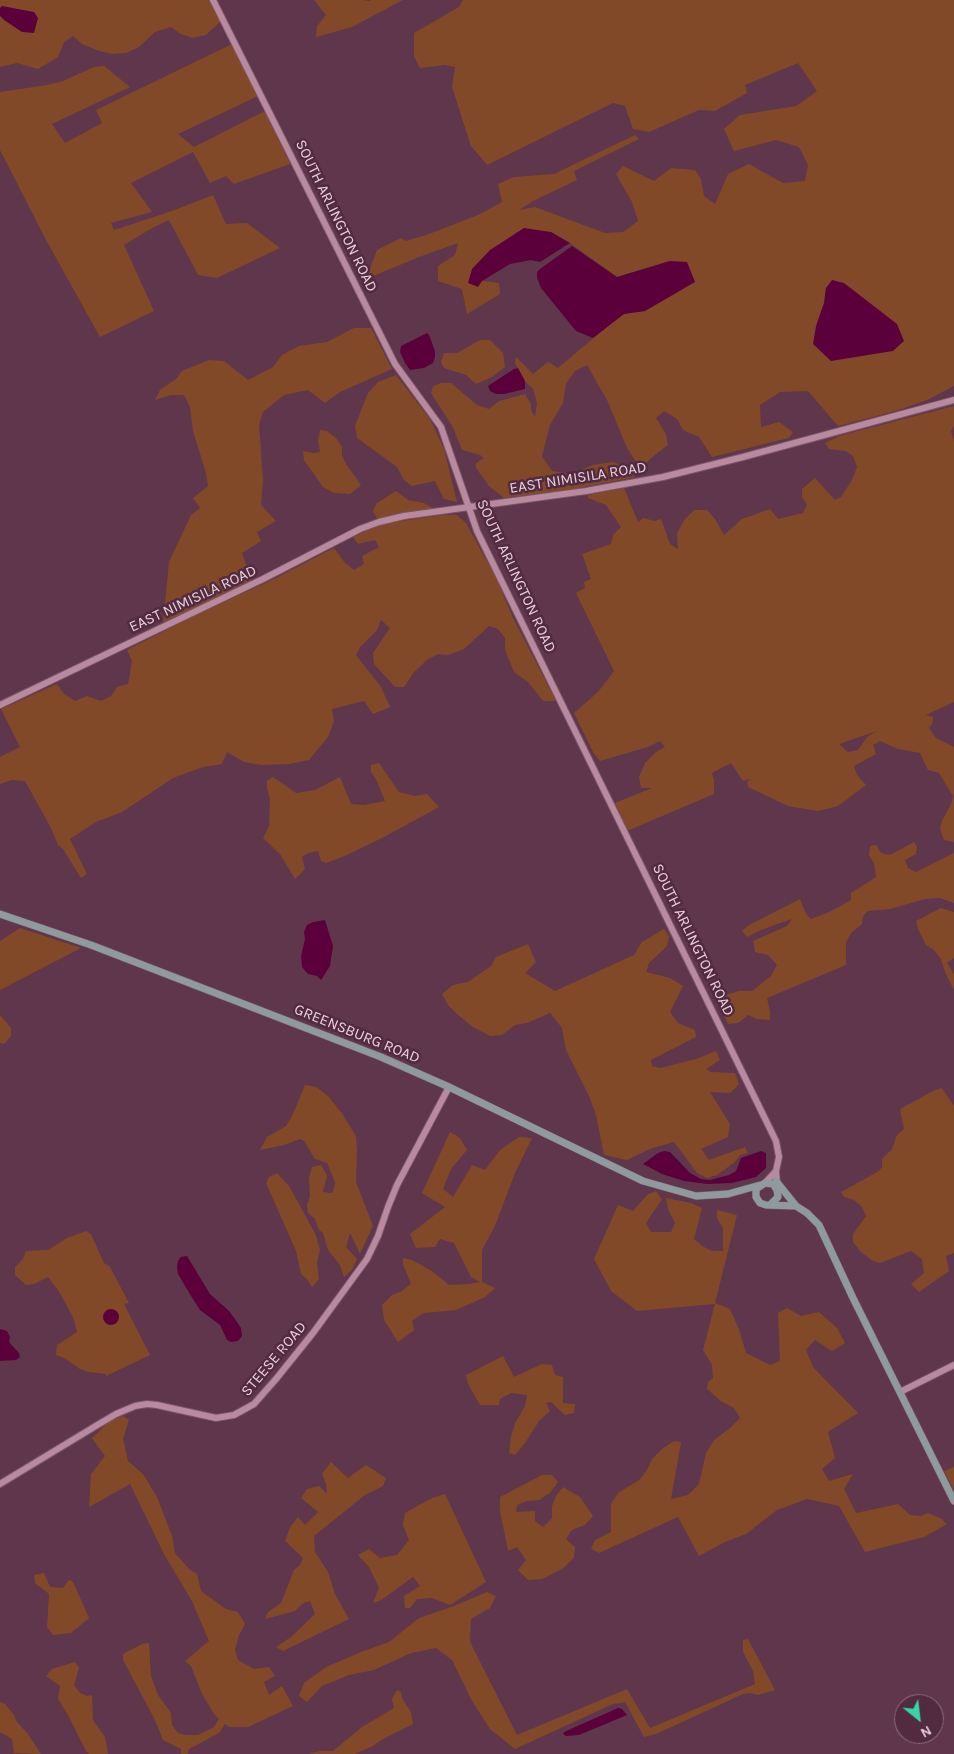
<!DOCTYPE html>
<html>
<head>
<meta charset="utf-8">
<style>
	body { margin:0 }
	#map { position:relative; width:954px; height:1754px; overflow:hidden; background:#5f364b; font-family:Karla,sans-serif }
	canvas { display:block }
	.north { position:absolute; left:894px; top:1694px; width:50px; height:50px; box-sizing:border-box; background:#532b40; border:1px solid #8f6d7e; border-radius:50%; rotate:151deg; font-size:14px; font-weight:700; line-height:20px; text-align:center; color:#ead0dc }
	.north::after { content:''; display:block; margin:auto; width:18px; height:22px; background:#37d4a6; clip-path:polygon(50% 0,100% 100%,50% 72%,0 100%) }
</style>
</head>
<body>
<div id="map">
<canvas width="954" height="1754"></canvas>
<div class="north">N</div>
</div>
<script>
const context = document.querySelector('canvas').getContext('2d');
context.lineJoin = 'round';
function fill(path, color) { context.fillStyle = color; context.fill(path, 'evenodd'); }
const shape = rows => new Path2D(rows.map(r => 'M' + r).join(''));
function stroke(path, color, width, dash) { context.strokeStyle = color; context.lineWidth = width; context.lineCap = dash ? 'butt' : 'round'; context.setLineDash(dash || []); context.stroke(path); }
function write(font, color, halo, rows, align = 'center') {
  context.font = font + ' Karla,sans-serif'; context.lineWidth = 5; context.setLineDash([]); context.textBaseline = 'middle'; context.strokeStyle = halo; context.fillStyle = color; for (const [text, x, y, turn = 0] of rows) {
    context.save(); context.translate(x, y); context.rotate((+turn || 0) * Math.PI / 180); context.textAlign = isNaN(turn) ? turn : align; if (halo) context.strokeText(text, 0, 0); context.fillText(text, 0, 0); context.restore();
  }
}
const green = shape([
	[0,0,209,0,220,22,206,35,192,38,181,34,171,27,155,32,139,47,126,53,112,54,99,51,82,44,73,36,64,42,58,57,38,69,17,63,0,67],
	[314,0,363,0,369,1,371,0,403,0,352,27,316,37,317,26,326,15],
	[463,0,954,0,954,386,927,400,899,410,838,426,808,391,780,392,760,405,761,427,779,422,793,432,789,438,712,457,699,437,683,430,677,419,664,411,656,418,666,434,668,445,656,454,640,468,627,448,607,400,587,365,575,371,566,384,563,403,550,425,542,456,552,471,572,474,592,465,614,462,628,469,635,477,562,491,504,498,489,486,476,468,476,463,484,458,480,455,462,450,453,427,431,393,433,386,441,383,451,383,477,405,489,409,499,401,525,394,531,404,531,410,535,417,537,403,533,389,525,381,515,363,516,357,533,374,548,362,558,368,622,314,645,311,694,282,670,261,617,277,570,243,551,232,482,281,499,283,500,294,467,314,462,289,438,281,438,266,455,255,458,243,419,257,366,279,377,250,401,238,406,241,429,234,478,215,502,202,498,184,514,177,554,174,635,135,639,139,574,171,577,180,533,201,519,210,535,207,605,233,623,232,638,221,632,202,616,174,623,166,654,181,671,168,695,170,701,179,704,196,715,204,728,174,749,164,783,183,805,181,808,165,799,147,776,140,734,151,724,129,740,115,796,106,817,91,798,63,745,85,747,93,715,111,699,110,649,132,633,129,625,106,613,103,487,165,471,146,452,87,455,67,445,65,420,68,414,56,414,33,459,7],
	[826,288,873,307,897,324,816,326,824,303],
	[232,44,258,96,178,134,194,147,265,111,290,164,234,184,226,176,210,183,193,152,131,183,152,212,111,223,114,230,172,211,213,195,226,224,247,223,280,248,217,278,198,275,169,220,154,227,124,245,154,311,100,337,45,238,0,150,0,92,47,85,63,81,94,67,104,66,130,87,52,124,65,143,102,123,96,110],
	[354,328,371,328,392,369,340,392,325,403,308,390,284,395,263,412,259,425,263,480,261,505,276,521,257,532,261,541,242,553,252,581,163,623,169,562,191,515,200,508,193,498,208,486,206,473,193,431,190,407,184,395,171,395,155,400,160,390,176,379,182,371,209,360,224,361,248,380,273,367,282,355,299,346,327,342],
	[480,340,490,340,503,353,505,367,492,377,476,384,466,375,444,368,441,362,444,353,457,353],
	[396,375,430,419,444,449,457,502,444,499,435,481,412,486,404,480,397,467,357,438,355,426,368,393,378,382],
	[954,406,954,426,951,431,954,441,954,702,926,715,933,717,933,722,929,728,936,738,954,747,954,842,944,840,940,829,942,821,951,804,953,796,939,773,928,770,920,753,898,749,880,741,873,745,876,754,854,766,857,775,866,785,838,806,818,811,788,806,748,787,747,782,751,779,743,781,731,763,712,773,714,780,714,794,627,831,615,803,652,788,641,788,639,777,645,763,656,752,665,747,660,741,648,747,600,761,593,752,574,713,598,692,614,671,576,593,585,588,584,582,591,579,582,554,611,544,613,535,621,527,606,505,588,498,588,495,624,488,638,522,643,518,655,521,661,519,670,544,678,549,677,533,685,519,694,510,707,510,715,519,724,535,742,519,770,509,778,519,803,513,807,505,802,497,802,489,815,478,835,500,841,497,852,480,857,467,853,456,846,451,829,449,825,443,839,436],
	[877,731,868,736,858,750,848,752,839,744],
	[320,430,327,431,336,438,342,447,342,455,346,464,361,485,350,494,334,493,323,487,304,460,303,451,314,453,320,452,318,441],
	[396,491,408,500,424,503,435,509,378,520,373,511,377,503],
	[443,515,457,515,466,523,497,580,513,618,556,701,543,701,528,682,514,672,505,650,505,638,498,629,489,626,464,649,448,655,438,654,427,660,414,672,404,687,395,687,374,664,373,653,390,628,381,620,377,630,360,647,356,655,381,687,390,707,373,714,364,701,332,709,334,721,328,737,309,760,289,764,262,765,244,762,227,752,222,764,203,767,173,778,122,812,96,822,70,839,87,874,81,878,63,849,58,845,51,828,25,781,12,780,0,784,0,757,20,747,1,709,57,684,64,694,75,701,87,696,101,701,111,696,117,687,128,684,132,661,127,650,198,614,274,579,334,548,345,563,354,570,364,564,362,556,379,547,375,540,358,544,353,537,370,529,388,523],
	[379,763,399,792,415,796,427,794,439,807,384,837,345,856,326,863,321,861,318,851,308,853,302,857,305,869,295,879,280,854,263,838,269,826,270,799,267,788,267,781,273,777,296,793,315,790,340,777,351,804,364,805,385,801,376,779,371,772,371,765],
	[914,842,917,847,916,854,905,860,908,868,916,872,954,853,954,903,940,898,925,899,890,909,868,911,863,916,862,924,852,932,846,942,846,965,767,998,770,1012,770,1020,757,1019,748,1015,738,1023,728,1024,720,1006,722,996,739,991,752,991,771,976,777,965,768,955,755,952,753,941,787,926,792,919,761,930,747,937,742,931,749,925,800,899,806,914,811,919,829,912,851,900,851,893,876,877,874,863,869,855,870,846,876,845,881,853,890,855],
	[941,908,954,912,954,958,947,963,954,974,954,990,945,972,941,959,934,950,926,945,918,929,916,921],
	[20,928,81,948,0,990,0,941],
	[664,929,669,936,667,946,649,963,646,972,670,978,683,986,670,1012,678,1023,695,1030,696,1037,651,1060,652,1066,660,1068,696,1059,716,1051,720,1060,706,1069,711,1072,735,1073,739,1084,730,1093,710,1092,730,1124,728,1137,701,1149,709,1160,745,1147,748,1153,740,1155,735,1162,717,1175,707,1178,697,1173,674,1142,650,1149,627,1160,604,1155,596,1115,589,1096,566,1050,562,1028,550,1013,527,1023,515,1025,502,1035,490,1036,473,1027,458,1015,448,1005,442,994,453,985,468,982,491,966,496,957,528,944,536,962,525,973,555,991,634,955,642,942],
	[0,1015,11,1028,11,1036,4,1044,0,1043],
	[305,1085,316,1087,327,1095,341,1112,356,1136,357,1150,356,1182,373,1226,360,1254,350,1233,346,1247,357,1259,352,1270,344,1277,340,1265,328,1250,323,1233,319,1230,315,1219,308,1213,307,1205,310,1196,309,1178,312,1167,321,1165,327,1175,323,1192,332,1193,334,1189,335,1182,327,1163,315,1159,304,1141,300,1139,284,1145,260,1150,267,1137,286,1126,293,1114],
	[942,1088,954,1106,954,1253,946,1256,949,1271,919,1292,911,1284,924,1273,922,1259,911,1251,880,1263,873,1261,861,1252,853,1242,853,1234,866,1216,862,1207,854,1200,844,1197,841,1192,879,1171,882,1167,882,1159,892,1149,897,1135,904,1129,900,1109,935,1090],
	[450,1132,460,1138,467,1150,451,1169,443,1189,453,1197,472,1165,485,1170,500,1150,519,1137,532,1138,515,1173,495,1226,482,1250,482,1282,495,1288,485,1297,456,1310,424,1313,412,1321,414,1330,398,1342,384,1320,382,1305,392,1295,400,1292,411,1284,403,1264,403,1258,412,1260,432,1271,449,1285,469,1284,480,1282,471,1277,454,1243,440,1239,435,1247,416,1248,410,1234,445,1207,422,1193],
	[277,1173,289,1186,316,1235,320,1250,317,1262,319,1279,312,1287,307,1279,301,1274,296,1251,266,1183,269,1177],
	[656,1191,662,1199,646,1223,651,1232,671,1232,675,1223,668,1209,666,1198,691,1203,702,1208,694,1239,702,1246,712,1251,723,1251,723,1228,717,1218,717,1210,737,1215,715,1303,730,1309,739,1329,746,1353,770,1365,780,1361,778,1313,787,1308,801,1316,819,1312,837,1328,845,1343,832,1351,815,1340,806,1350,813,1367,858,1413,828,1432,835,1458,822,1469,829,1481,853,1474,844,1489,856,1513,898,1504,910,1515,921,1516,928,1513,940,1518,947,1524,924,1537,865,1552,839,1506,807,1499,777,1510,746,1534,725,1542,699,1556,678,1517,599,1553,591,1549,595,1540,611,1532,611,1504,618,1493,639,1480,647,1470,652,1459,662,1449,674,1441,681,1442,671,1499,688,1495,699,1484,706,1453,714,1440,729,1429,740,1418,734,1408,721,1401,707,1389,708,1382,713,1378,712,1365,703,1350,715,1304,637,1311,611,1291,594,1259,618,1205,633,1211,647,1195],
	[86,1231,91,1234,104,1263,110,1267,129,1303,124,1304,150,1355,106,1376,106,1374,89,1372,80,1369,64,1358,56,1355,57,1345,77,1332,73,1317,58,1290,48,1277,34,1284,26,1285,15,1275,15,1267,23,1259,26,1251,48,1250,67,1238],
	[503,1356,514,1377,542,1364,552,1365,555,1375,563,1377,563,1403,575,1404,574,1413,565,1415,551,1402,546,1403,550,1411,539,1421,525,1443,515,1455,509,1453,511,1436,515,1423,525,1406,527,1395,511,1393,500,1399,499,1405,480,1405,468,1384,466,1375],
	[123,1416,129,1420,123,1439,128,1461,143,1474,157,1497,172,1536,175,1553,190,1570,197,1574,201,1591,226,1609,238,1612,245,1624,239,1635,235,1650,238,1660,254,1669,269,1667,275,1676,264,1682,269,1695,282,1686,293,1706,248,1727,229,1727,225,1724,219,1733,189,1749,188,1754,181,1754,181,1749,163,1740,155,1720,123,1660,123,1654,142,1644,149,1643,151,1676,158,1695,171,1713,172,1725,178,1733,185,1735,198,1735,214,1727,219,1719,214,1714,202,1694,191,1666,185,1661,209,1641,192,1601,164,1554,130,1484,89,1507,91,1474,105,1456,92,1438,110,1421],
	[331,1462,348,1478,366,1465,386,1478,383,1486,365,1495,314,1536,315,1552,328,1572,335,1594,349,1619,283,1651,276,1647,291,1637,315,1614,310,1601,303,1603,295,1611,265,1619,268,1612,281,1603,294,1570,300,1565,303,1558,285,1541,290,1527,298,1517,305,1525,318,1512,301,1498,307,1489,319,1486,327,1494,326,1484,322,1474],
	[954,1467,954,1490,944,1471],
	[542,1475,552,1475,558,1482,550,1493,539,1500,527,1501,517,1505,516,1512,535,1511,535,1521,543,1527,552,1518,552,1506,556,1496,563,1487,580,1497,593,1516,585,1525,572,1530,566,1539,575,1547,574,1558,562,1569,542,1579,528,1580,518,1570,526,1560,517,1547,508,1551,500,1511,500,1497],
	[445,1494,486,1582,450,1605,432,1598,417,1599,410,1608,405,1608,404,1596,420,1586,413,1577,381,1600,373,1603,379,1588,369,1567,358,1555,369,1549,380,1558,397,1555,409,1540,403,1525,405,1513,432,1498],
	[44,1573,50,1587,63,1588,68,1581,71,1580,74,1584,89,1618,71,1633,53,1635,47,1627,49,1594,35,1583,34,1575],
	[487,1592,496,1596,490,1608,471,1619,470,1642,517,1735,627,1689,650,1728,755,1684,753,1671,743,1652,743,1640,748,1639,775,1690,758,1695,750,1693,743,1694,656,1734,644,1737,625,1702,613,1704,515,1749,490,1729,472,1701,452,1660,436,1648,411,1653,374,1670,349,1675,322,1686,307,1702,299,1696,304,1683,326,1667,361,1652,389,1642,419,1618,454,1606],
	[75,1662,79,1668,74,1685,80,1693,87,1696,92,1695,93,1720,105,1737,108,1754,89,1754,86,1751,69,1717,58,1699,60,1686,46,1676,52,1669],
	[397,1690,401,1692,402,1698,411,1712,413,1724,383,1739,371,1747,354,1754,308,1754,320,1751,333,1751,362,1727,394,1708,392,1699],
	[0,1702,5,1704,14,1715,17,1722,28,1734,41,1754,14,1753,12,1739,0,1732]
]);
const water = shape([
	[2,6,34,12,38,18,34,33,22,32,4,20,0,16,0,8],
	[524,228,551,232,570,243,540,262,531,260,510,264,482,281,478,287,468,283,472,269,490,250],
	[572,246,617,277,670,261,687,262,695,282,645,311,624,314,593,338,576,331,541,288,537,278,537,272,540,269],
	[832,280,844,283,897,324,904,341,893,351,831,361,813,344,816,326,824,303,826,288],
	[427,333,429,335,435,351,435,357,433,363,424,368,410,370,405,363,400,352,401,346],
	[518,368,525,381,525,389,504,394,496,394,490,391,488,386,514,369],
	[325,920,333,946,330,966,321,980,317,976,308,974,302,967,301,956,305,939,304,932,307,925,313,922],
	[664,1151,670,1152,690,1173,701,1179,710,1180,729,1175,736,1171,741,1158,761,1151,766,1153,766,1168,756,1177,732,1183,707,1184,684,1181,662,1174,643,1164,658,1153],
	[187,1256,210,1294,228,1310,235,1319,241,1328,242,1336,238,1341,231,1342,227,1340,220,1325,200,1310,191,1296,178,1274,177,1267,178,1261,181,1257],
	'103 1317a8 8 0 1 1 16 0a8 8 0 1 1-16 0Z',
	[0,1329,7,1331,10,1337,9,1342,19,1353,20,1357,16,1360,0,1361],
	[618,1708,622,1709,627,1715,579,1735,566,1736,563,1734,564,1732]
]);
const tertiary = shape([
	[213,0,395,364,441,427,477,531,776,1141,779,1157,776,1171,777,1186],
	[0,705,263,579,360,529,379,522,404,516,586,491,663,477,743,457,954,400],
	[765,1183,776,1171],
	[900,1392,954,1365],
	[0,1484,99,1424,116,1414,135,1406,147,1404,157,1405,216,1418,234,1415,254,1404,276,1379,313,1333,367,1259,378,1236,388,1207,397,1185,449,1087]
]);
const secondary = shape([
	[0,914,91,945,381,1057,449,1087,643,1181,696,1196,728,1194,760,1185],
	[776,1181,796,1206],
	[770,1205,778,1197,777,1190,773,1184,765,1183,756,1189,756,1197,760,1203,766,1205,796,1206,807,1213,819,1225,853,1298,954,1501]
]);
const streetNames = [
	["SOUTH ARLINGTON ROAD",336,216,64],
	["EAST NIMISILA ROAD",578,478,-9],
	["SOUTH ARLINGTON ROAD",516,576,65],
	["EAST NIMISILA ROAD",193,599,-25],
	["SOUTH ARLINGTON ROAD",693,940,64],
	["GREENSBURG ROAD",357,1034,22],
	["STEESE ROAD",274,1359,-50]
];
fill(green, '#824929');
fill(water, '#5c003c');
stroke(tertiary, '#785668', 8);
stroke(secondary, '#785668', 8);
stroke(tertiary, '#b989a0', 6);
stroke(secondary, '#8e9a9d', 7);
write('15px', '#ead0dc', '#532b40', streetNames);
</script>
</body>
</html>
